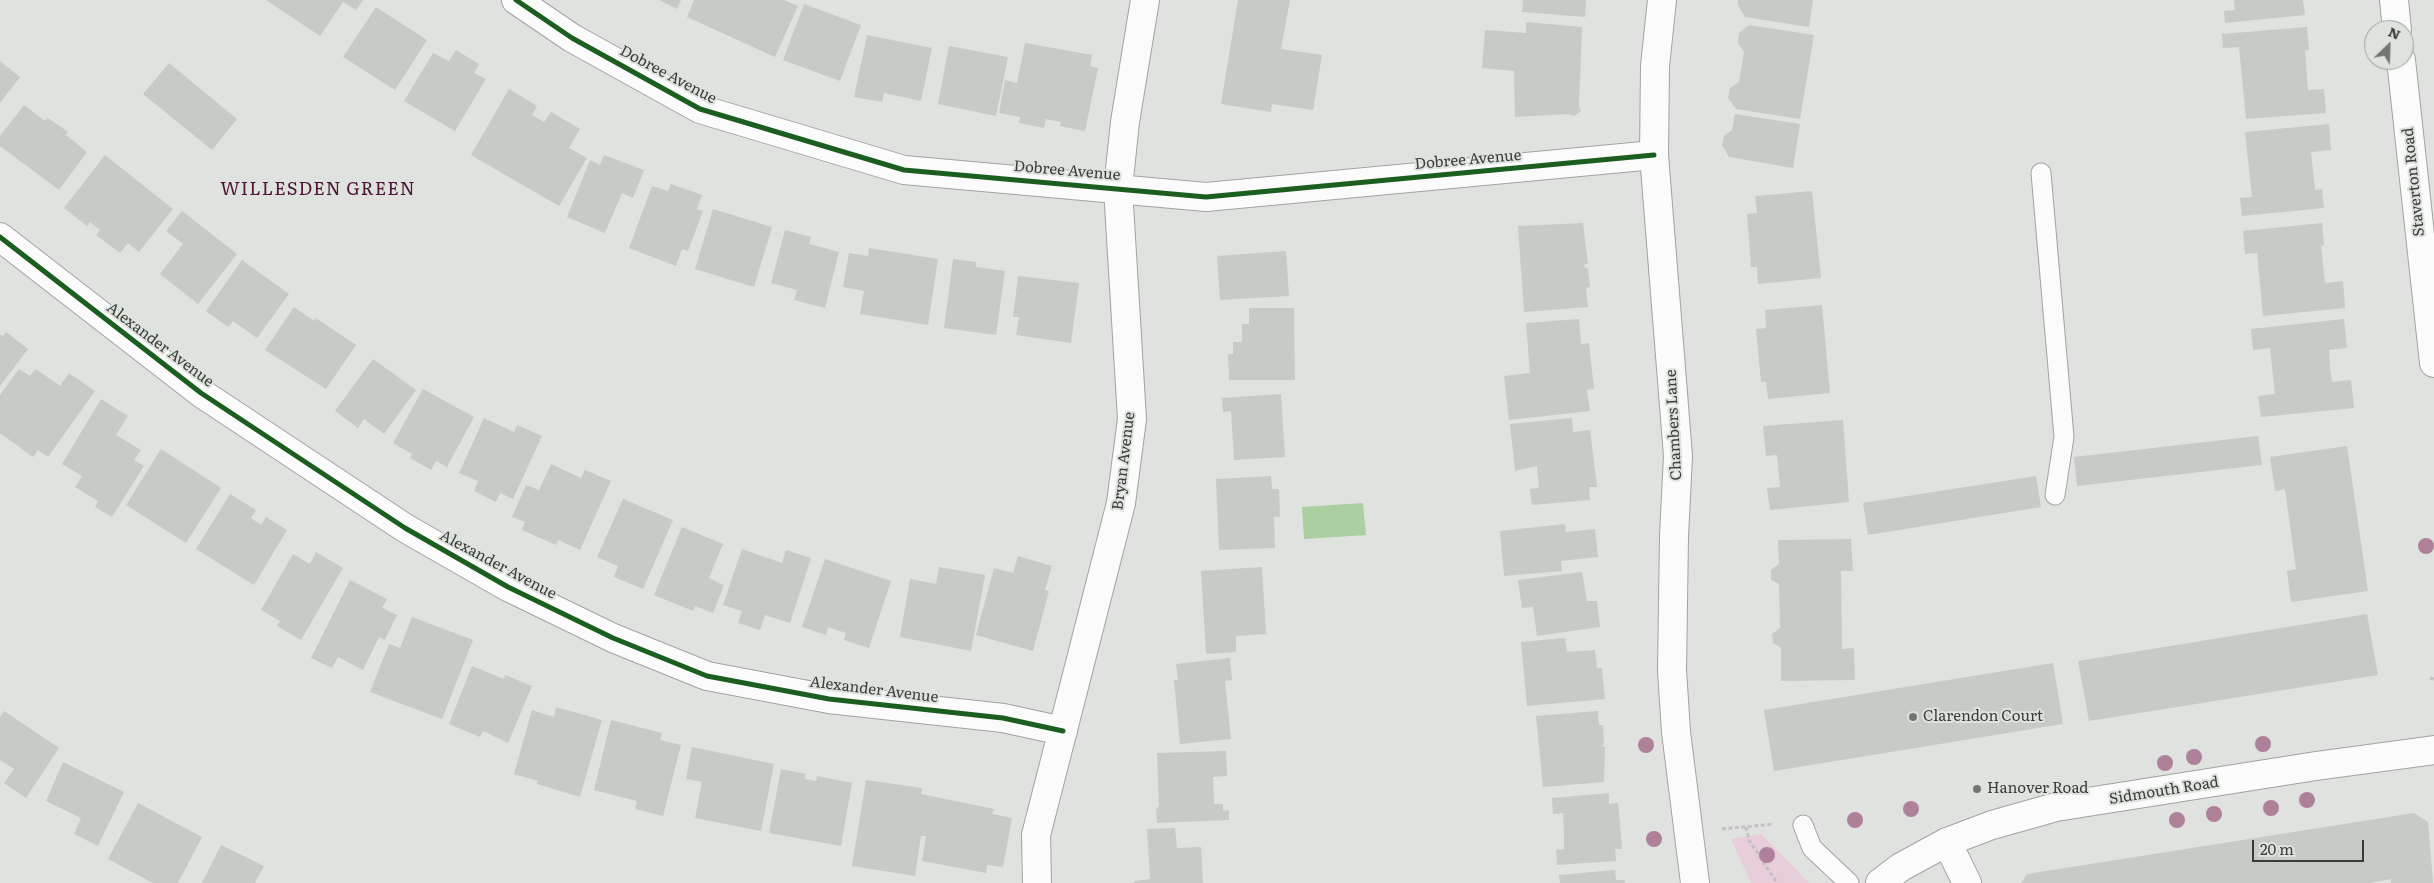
<!DOCTYPE html>
<html>
<head>
<meta charset="utf-8">
<style>
	body { margin:0 }
	#map { position:relative; width:2434px; height:883px; overflow:hidden; background:#dfe2de; font-family:Literata,serif }
	canvas { display:block }
	.north { position:absolute; left:2364px; top:20px; width:50px; height:50px; box-sizing:border-box; background:#dee3dd; border:1px solid #9ca09c; border-radius:50%; rotate:24deg; font-size:14px; font-weight:700; line-height:20px; text-align:center; color:#3a3c3a }
	.north::after { content:''; display:block; margin:auto; width:18px; height:22px; background:#747673; clip-path:polygon(50% 0,100% 100%,50% 72%,0 100%) }
	.scale { position:absolute; left:2252px; top:840px; width:112px; height:22px; box-sizing:border-box; border:2px solid #3a3c3a; border-top:0; padding-left:6px; font-size:15px; line-height:18px; white-space:nowrap; color:#3a3c3a; -webkit-text-stroke:4px #dee3dd; paint-order:stroke }
</style>
</head>
<body>
<div id="map">
<canvas width="2434" height="883"></canvas>
<div class="north">N</div>
<div class="scale">20 m</div>
</div>
<script>
const context = document.querySelector('canvas').getContext('2d');
context.lineJoin = 'round';
function fill(path, color) { context.fillStyle = color; context.fill(path, 'evenodd'); }
const shape = rows => new Path2D(rows.map(r => 'M' + r).join(''));
function stroke(path, color, width, dash) { context.strokeStyle = color; context.lineWidth = width; context.lineCap = dash ? 'butt' : 'round'; context.setLineDash(dash || []); context.stroke(path); }
function write(font, color, halo, rows, align = 'center') {
  context.font = font + ' Literata,serif'; context.lineWidth = 4; context.setLineDash([]); context.textBaseline = 'middle'; context.strokeStyle = halo; context.fillStyle = color; for (const [text, x, y, turn = 0] of rows) {
    context.save(); context.translate(x, y); context.rotate((+turn || 0) * Math.PI / 180); context.textAlign = isNaN(turn) ? turn : align; if (halo) context.strokeText(text, 0, 0); context.fillText(text, 0, 0); context.restore();
  }
}
const green = shape([
	[1761,834,1809,883,1751,883,1731,839]
]);
const water = shape([
	[1363,503,1366,535,1304,539,1302,507]
]);
const building = shape([
	[266,0,363,0,356,10,343,2,320,36],
	[659,0,681,0,677,9],
	[694,0,784,0,798,6,775,57,687,17],
	[1238,0,1290,0,1281,49,1322,55,1313,110,1272,104,1271,112,1221,104],
	[1523,0,1586,0,1585,17,1522,12],
	[1738,0,1813,0,1809,27,1745,17,1738,5],
	[2234,0,2303,0,2305,15,2225,23,2224,11,2235,10],
	[804,4,861,25,840,81,783,60],
	[376,7,427,40,395,90,343,57],
	[1526,22,1582,27,1579,106,1581,111,1574,116,1569,114,1515,117,1514,71,1482,68,1485,30,1526,33],
	[1749,25,1814,35,1800,119,1736,109,1728,98,1730,88,1739,82,1744,52,1738,43,1739,33],
	[2307,27,2309,50,2305,50,2308,90,2324,89,2326,113,2246,119,2239,47,2223,48,2222,34],
	[867,35,932,48,921,101,884,93,882,102,854,97],
	[1025,43,1092,55,1090,66,1098,68,1085,131,1060,126,1061,122,1046,119,1044,128,1019,123,1020,117,999,113,1005,80,1017,83],
	[949,46,1008,57,996,116,938,104],
	[456,50,479,64,474,73,486,79,455,131,404,101,433,53,449,61],
	[0,61,20,77,0,103],
	[169,63,237,119,212,150,143,94],
	[509,89,537,106,532,115,544,122,551,112,580,129,569,148,587,158,559,206,471,155],
	[24,105,45,121,48,118,68,132,66,135,87,152,59,190,0,146,0,136],
	[1735,114,1800,124,1793,168,1729,157,1722,145,1724,136,1732,130],
	[2329,124,2331,150,2311,152,2315,190,2322,189,2324,208,2242,216,2240,198,2252,197,2245,132],
	[105,155,173,209,139,252,128,243,120,253,96,235,100,230,90,222,87,226,64,208],
	[604,155,644,170,633,198,622,193,605,233,567,217,590,160,600,165],
	[671,184,702,195,697,209,703,211,688,251,682,249,676,266,629,248,652,186,668,191],
	[1812,191,1821,278,1758,284,1757,267,1751,267,1747,214,1757,213,1755,196],
	[713,209,772,227,754,287,695,269],
	[182,211,237,254,198,304,160,274,183,244,166,231],
	[1583,223,1588,264,1584,264,1585,268,1588,268,1590,287,1586,288,1588,307,1524,312,1518,226],
	[2322,223,2324,245,2321,246,2325,283,2343,281,2345,308,2263,316,2257,253,2245,254,2243,231],
	[785,230,811,237,809,244,839,252,825,308,794,300,797,290,771,283],
	[869,248,938,259,928,325,860,314,864,291,843,287,849,253,868,256],
	[1286,251,1289,296,1220,300,1217,256],
	[953,259,976,262,976,267,1005,271,996,335,944,328],
	[242,260,289,294,257,338,233,321,228,327,206,311],
	[1018,276,1079,283,1071,343,1016,335,1019,317,1013,317],
	[1822,305,1830,393,1768,399,1766,382,1761,382,1756,329,1766,328,1765,310],
	[294,307,314,321,316,318,356,345,326,389,265,350],
	[1249,308,1294,308,1295,380,1229,380,1228,354,1233,354,1233,342,1242,342,1242,324,1249,324],
	[1579,319,1581,344,1589,343,1594,389,1587,390,1590,411,1509,420,1504,376,1530,373,1526,323],
	[2344,319,2347,348,2329,350,2330,367,2332,382,2351,380,2354,408,2261,417,2258,396,2275,394,2270,348,2253,350,2251,329],
	[6,332,28,349,0,386,0,334,3,336],
	[373,359,416,390,384,434,364,419,358,428,335,411],
	[19,369,30,376,36,369,60,386,69,373,95,391,48,457,38,450,33,457,0,433,0,395],
	[423,389,474,417,447,467,436,461,431,470,410,458,412,454,393,443],
	[1281,394,1285,457,1234,460,1231,411,1223,412,1222,398],
	[101,399,128,416,116,435,141,450,134,460,144,466,112,517,95,507,98,501,75,487,82,476,62,464],
	[484,418,514,432,517,425,542,436,513,499,500,493,496,502,474,491,478,481,459,473],
	[1572,418,1573,432,1590,430,1597,487,1589,487,1590,500,1532,505,1530,489,1539,488,1537,466,1515,471,1510,424],
	[1843,420,1849,502,1770,510,1767,488,1780,487,1778,465,1777,455,1766,456,1763,426],
	[2258,436,2262,465,2077,486,2074,457],
	[2347,446,2368,591,2291,602,2287,571,2296,569,2285,489,2275,491,2270,457],
	[161,449,221,488,186,543,126,505],
	[551,464,581,478,585,470,611,481,580,550,558,540,556,545,522,530,525,522,512,517,526,485,539,490],
	[1271,476,1272,489,1279,489,1280,517,1274,517,1275,548,1219,550,1216,479],
	[2036,476,2041,507,1868,535,1863,503],
	[230,494,256,510,251,518,261,525,266,517,287,530,254,585,196,549],
	[623,499,673,520,643,589,614,577,618,566,597,557],
	[1565,524,1566,532,1595,529,1598,557,1561,561,1562,571,1504,576,1500,531],
	[682,527,723,544,709,578,724,585,713,613,695,606,693,611,654,595],
	[1851,539,1853,571,1841,571,1842,649,1854,648,1855,680,1781,681,1781,648,1773,643,1772,634,1780,628,1779,584,1771,580,1771,570,1779,564,1778,540],
	[742,549,782,563,786,550,811,558,790,623,765,615,760,630,738,623,742,611,723,605],
	[316,552,343,568,301,640,277,626,280,621,261,610,293,554,310,564],
	[1018,556,1052,566,1045,590,1049,591,1033,651,976,635,994,568,1013,573],
	[825,559,891,581,869,648,844,640,846,633,828,627,826,635,802,627],
	[939,567,985,575,971,651,900,637,910,579,936,584],
	[1262,567,1266,634,1236,636,1236,652,1206,654,1201,571],
	[1582,572,1587,601,1597,601,1600,627,1537,636,1533,607,1522,608,1518,580],
	[350,580,387,599,382,608,397,615,385,640,379,637,363,670,338,657,332,668,311,658],
	[2367,614,2378,675,2089,721,2078,661],
	[412,617,473,640,442,719,370,692,389,644,400,648],
	[1565,638,1567,652,1595,650,1597,668,1602,668,1605,699,1527,706,1521,642],
	[1230,658,1232,680,1225,681,1231,739,1180,744,1174,680,1178,680,1176,664],
	[2053,663,2063,724,1774,771,1764,710],
	[472,666,504,679,505,675,532,686,508,743,483,731,480,737,449,724],
	[556,707,602,720,580,797,537,784,538,781,514,774,532,710,554,717],
	[4,711,59,748,26,798,4,783,14,769,0,760,0,717],
	[1598,711,1599,725,1603,725,1604,744,1601,746,1605,747,1604,782,1543,787,1536,716],
	[611,720,662,733,660,740,681,745,663,816,635,809,637,801,594,790],
	[692,747,774,764,761,831,695,818,702,782,686,779],
	[1226,751,1227,776,1213,777,1214,804,1223,804,1223,811,1229,810,1229,820,1157,823,1156,808,1159,807,1157,753],
	[63,762,124,792,98,846,74,834,81,818,46,801],
	[781,769,806,774,805,779,816,781,817,776,852,783,841,846,769,833],
	[866,780,922,788,921,794,994,809,992,814,1012,818,1003,867,987,865,986,873,922,861,926,836,921,836,915,876,852,866],
	[1609,793,1609,804,1618,803,1620,824,1622,849,1615,849,1616,861,1557,865,1556,850,1564,849,1564,830,1563,813,1553,814,1552,798],
	[138,803,202,837,178,883,153,883,108,859],
	[2414,813,2428,822,2433,883,2391,883,2391,879,2370,883,2021,883,2027,874],
	[1175,828,1177,848,1201,847,1203,883,1134,883,1134,881,1150,879,1147,829],
	[221,845,264,866,255,883,202,883],
	[1615,870,1616,880,1624,880,1625,883,1560,883,1559,875]
]);
const path = shape([
	[2430,678,2434,679],
	[1746,827,1749,840,1777,883],
	[1722,829,1774,824]
]);
const service = shape([
	[2041,173,2064,437,2055,495],
	[1803,825,1812,848,1849,883]
]);
const minor = shape([
	[516,0,572,38,700,109,904,170,1206,197,1654,155],
	[0,237,201,393,405,528,508,587,613,638,707,676,829,699,1003,718,1063,731],
	[1947,842,1967,883],
	[1037,883,1036,835,1121,503,1132,419,1118,188,1125,122,1145,0]
]);
const tertiary = shape([
	[1662,0,1655,66,1654,155,1678,456,1674,536,1672,670,1676,732,1695,883],
	[2394,0,2397,30],
	[2401,60,2434,363],
	[1880,883,1901,867,1947,842,1992,825,2056,807,2316,766,2434,750]
]);
const cycleway = shape([
	[516,0,572,38,700,109,904,170,1206,197,1654,155],
	[0,237,201,393,405,528,508,587,613,638,707,676,829,699,1003,718,1063,731]
]);
const trees = [
	[2426,546],
	[2263,744],
	[1646,745],
	[2194,757],
	[2165,763],
	[2307,800],
	[2271,808],
	[1911,809],
	[2214,814],
	[1855,820],
	[2177,820],
	[1654,839],
	[1767,855]
];
const markers = [
	[1913,717,5,"#747673"],
	[1977,789,5,"#747673"]
];
const streetNames = [
	["Dobree Avenue",668,75,28],
	["Dobree Avenue",1468,160,-5],
	["Dobree Avenue",1067,171,5],
	["Staverton Road",2414,182,-96],
	["Alexander Avenue",160,345,37],
	["Chambers Lane",1674,425,-93],
	["Bryan Avenue",1124,461,-83],
	["Alexander Avenue",498,565,28],
	["Alexander Avenue",874,690,7],
	["Sidmouth Road",2164,791,-9]
];
const poiNames = [
	["Clarendon Court",1923,717],
	["Hanover Road",1987,789]
];
const quarterNames = [
	["WILLESDEN GREEN",318,190]
];
fill(green, '#e7ceda');
fill(water, '#abcfa1');
fill(building, '#c7cac7');
stroke(service, '#a1a4a1', 21);
stroke(minor, '#a1a4a1', 30);
stroke(tertiary, '#a1a4a1', 30);
stroke(path, '#c2c2c2', 3, [4, 2.5]);
stroke(service, '#fafbfa', 19);
stroke(minor, '#fafbfa', 28);
stroke(tertiary, '#fafbfa', 28);
stroke(cycleway, '#1b5e20', 5);
context.fillStyle = '#ae809a';
for (const [x, y] of trees) { context.beginPath(); context.arc(x, y, 8, 0, 2 * Math.PI); context.fill(); }
for (const [x, y, r, color] of markers) { const dot = new Path2D(); dot.arc(x, y, r, 0, 2 * Math.PI); context.fillStyle = color; context.fill(dot); stroke(dot, '#dee3dd', 2); }
write('15px', '#3a3c3a', '#dee3dd', streetNames);
write('15px', '#3a3c3a', '#dee3dd', poiNames, 'left');
context.letterSpacing = '1px';
write('18px', '#501439', '#dee3dd', quarterNames);
context.letterSpacing = '0px';
</script>
</body>
</html>
